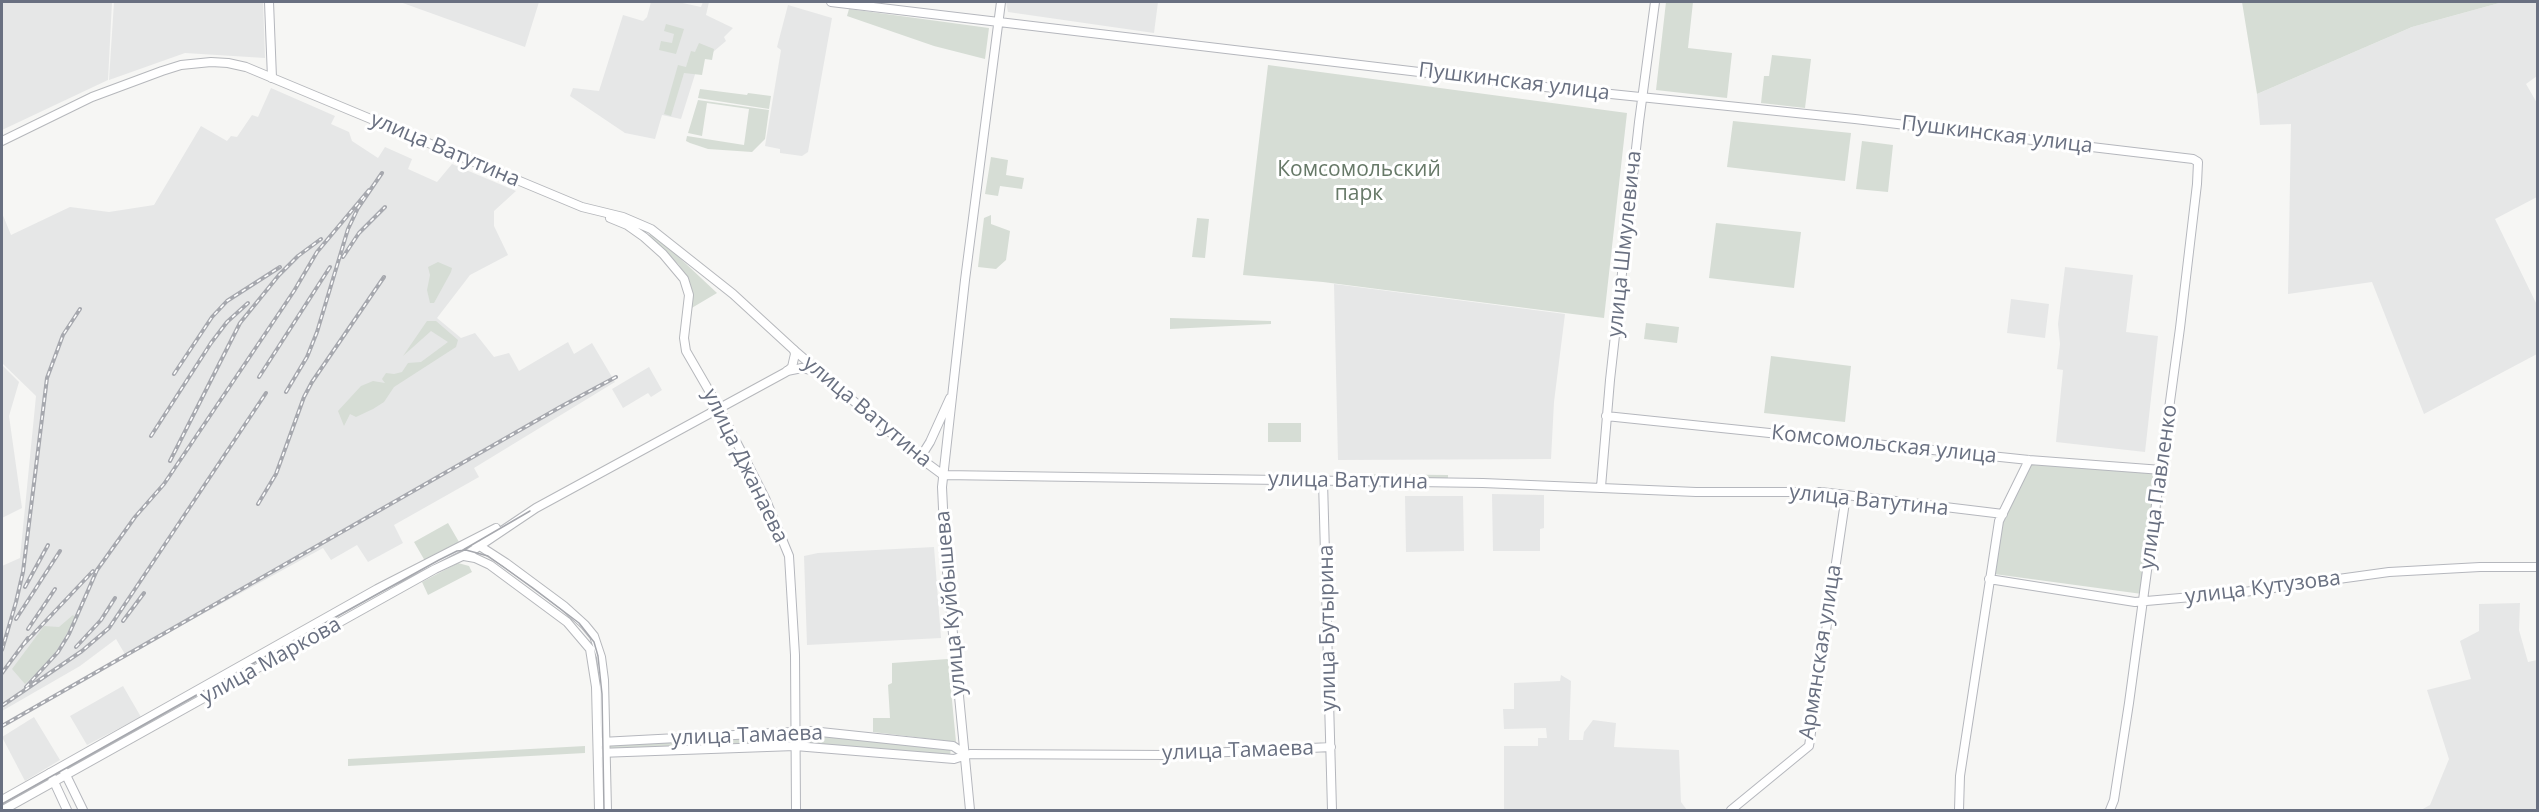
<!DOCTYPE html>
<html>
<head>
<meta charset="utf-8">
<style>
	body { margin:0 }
	#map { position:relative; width:2539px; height:812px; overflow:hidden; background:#f6f6f4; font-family:"Open Sans",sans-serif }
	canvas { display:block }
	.frame { position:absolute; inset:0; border:3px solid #697081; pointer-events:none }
</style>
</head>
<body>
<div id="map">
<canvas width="2539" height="812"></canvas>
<div class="frame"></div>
</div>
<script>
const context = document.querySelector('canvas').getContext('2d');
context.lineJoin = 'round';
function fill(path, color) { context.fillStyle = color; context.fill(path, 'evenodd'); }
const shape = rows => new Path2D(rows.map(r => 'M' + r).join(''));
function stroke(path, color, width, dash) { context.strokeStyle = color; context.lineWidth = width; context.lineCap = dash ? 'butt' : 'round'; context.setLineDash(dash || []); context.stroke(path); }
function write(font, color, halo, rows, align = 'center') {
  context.font = font + ' "Open Sans",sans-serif'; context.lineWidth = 6; context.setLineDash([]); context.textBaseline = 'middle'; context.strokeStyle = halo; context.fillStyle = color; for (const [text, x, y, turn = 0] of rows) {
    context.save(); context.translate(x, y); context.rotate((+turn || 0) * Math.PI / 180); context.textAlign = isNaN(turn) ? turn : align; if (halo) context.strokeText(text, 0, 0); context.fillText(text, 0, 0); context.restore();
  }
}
const built = shape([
	[2,2,112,2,108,80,2,130],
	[114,2,263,2,265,58,185,53,109,80],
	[400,2,539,2,525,47],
	[651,2,678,2,701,7,703,2,709,2,706,15,733,28,724,37,726,41,713,52,703,49,681,119,662,115,655,139,625,133,570,96,573,88,599,91,623,15,643,21,647,17],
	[1006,2,1158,2,1154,33,1008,12],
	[2503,2,2537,2,2537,76,2526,84,2537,103,2537,197,2495,219,2537,305,2537,354,2424,414,2372,282,2288,294,2291,124,2260,125,2257,94,2412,27],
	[788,5,832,18,808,152,802,156,780,153,780,149,765,146,781,50,777,47],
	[271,88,335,116,331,124,349,132,352,141,378,158,385,147,412,159,408,169,437,182,452,164,516,191,494,211,494,226,508,255,470,275,437,318,461,338,475,333,494,357,509,353,519,371,568,342,574,354,592,343,615,382,474,468,479,477,394,525,403,543,368,562,357,545,331,560,323,548,126,656,116,639,80,666,2,711,2,566,20,558,36,396,2,363,2,213,11,235,70,207,109,212,154,205,201,126,227,141,231,136,237,137,252,115,258,117],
	[2065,267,2133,275,2126,332,2158,336,2145,452,2056,442,2063,370,2057,369,2060,344,2058,324],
	[1334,284,1565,314,1554,402,1551,459,1338,460],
	[2011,299,2049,304,2045,338,2007,333],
	[2,365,19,382,9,416,22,508,2,518],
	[649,367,662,390,651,397,648,393,623,408,612,389],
	[1492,494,1544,495,1544,528,1540,529,1540,551,1493,551],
	[1405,496,1463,496,1464,551,1406,552],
	[934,547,941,638,807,645,804,556,818,553],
	[2520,603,2519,630,2528,662,2537,660,2537,810,2421,810,2430,805,2449,759,2427,690,2471,679,2460,641,2479,631,2479,604],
	[1561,675,1571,681,1569,740,1583,740,1584,732,1593,720,1616,723,1614,747,1679,750,1681,802,1687,810,1504,810,1504,746,1538,746,1538,738,1547,738,1546,728,1504,729,1503,709,1514,709,1514,683,1560,681],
	[123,686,141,717,87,745,70,716],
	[34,717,60,760,25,781,2,737]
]);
const green = shape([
	[1666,2,1693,2,1688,48,1732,53,1727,98,1656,90],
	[2242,2,2503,2,2412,27,2257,94],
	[849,9,989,28,985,59,934,46,847,16],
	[666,24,684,29,676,54,659,50,661,41,672,43,674,34,664,31],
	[699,43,714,49,712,60,705,59,702,75,684,73,671,116,664,114,678,65,686,67,691,51,695,52],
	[1772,55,1811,59,1805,108,1761,103,1764,76,1769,76],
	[1268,65,1627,113,1604,318,1323,282,1243,275],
	[700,89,747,95,748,93,771,96,769,109,698,98],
	[698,100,769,110,765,139,752,152,708,149,690,143,686,141,687,136,744,145,749,109,707,103,702,136,688,133],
	[1733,121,1851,133,1845,181,1727,167],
	[1862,141,1893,145,1888,192,1856,189],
	[991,157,1008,160,1006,175,1024,178,1022,189,1000,186,998,196,985,194],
	[991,215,991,224,1010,231,1006,260,996,269,978,267,984,218],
	[1197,218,1209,219,1205,258,1192,257],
	[1716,223,1801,232,1794,288,1709,278],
	[650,234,666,245,717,293,690,309,687,279,679,265,649,236],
	[438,262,452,268,451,272,434,303,430,303,427,290,430,275,428,267],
	[1170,318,1271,321,1271,324,1170,329],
	[427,321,436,321,458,340,456,347,394,387,384,402,373,409,356,417,350,414,344,426,338,411,361,386,373,381,385,383,382,379,386,373,394,374,402,372,408,363,421,362,448,342,431,331,403,356],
	[1646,323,1679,327,1677,343,1644,339],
	[1771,356,1851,366,1845,422,1764,413],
	[1268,423,1301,423,1301,442,1268,442],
	[2032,462,2158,474,2142,594,1994,574,2001,525],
	[1340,474,1342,474,1448,475,1448,479,1339,478],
	[448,523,459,542,425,561,414,542],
	[458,563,469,566,472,572,428,595,422,582],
	[73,615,76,618,57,650,43,667,25,684,12,669,44,626,59,627],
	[948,659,956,742,873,732,873,718,890,718,888,685,892,683,892,663],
	[787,735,788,742,611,751,610,744],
	[808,735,951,747,950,757,808,744],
	[585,746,585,753,348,766,348,759]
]);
const secondary = shape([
	[269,2,272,78],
	[831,2,1562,89,1855,119,2193,159,2198,162,2197,184,2180,328,2129,703,2114,800,2110,810],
	[794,350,920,458,943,475,1483,483,1696,492,1821,492,2003,514],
	[787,371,802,368,816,371],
	[719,408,765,498,789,556,795,655,796,810],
	[1606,416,2029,460,2162,470],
	[920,458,930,442,950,398],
	[1323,481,1332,810],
	[1601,487,1610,380,1639,122,1655,2],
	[1989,579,2135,602,2237,593,2389,572,2480,567,2538,567],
	[601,742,811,731,953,746,965,754],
	[599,753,795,746,954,759,970,754,1166,755,1331,747],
	[64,771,83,810],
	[50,773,67,810],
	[970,810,945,551,942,487,965,280,1001,2],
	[1731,810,1809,746,1846,495],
	[1959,810,1960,776,1999,521,2029,460]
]);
const primary = shape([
	[2,141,92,97,162,71,181,65,211,62,228,63,246,67,582,207,623,217,651,229,733,294,794,350,795,354,792,367,786,372,536,508,469,553,435,569,3,810],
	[610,218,627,225,644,237,663,254,684,279,689,295,684,338,686,351,719,408],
	[475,543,506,563,564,606,585,625,594,636,601,657,604,680,607,810],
	[464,556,475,558,490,565,567,622,590,649,596,687,599,810],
	[2,800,377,589,496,528]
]);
const tram = shape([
	[463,550,530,511],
	[2,804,334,618,439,560,457,551,466,550,488,556,533,588,579,623,594,642,598,656,602,694,604,810]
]);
const rail = shape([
	[343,257,359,233,385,207],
	[174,374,212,317,227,301,280,267],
	[259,377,330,267],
	[286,392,307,357,317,332,348,229,358,208,382,173],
	[151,436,211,343,227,322,248,303],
	[170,461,240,323,279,275,298,256,321,239],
	[258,504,276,474,304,397,312,382,384,277],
	[25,587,48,545],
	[16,619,60,551],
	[123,621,144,593],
	[28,629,55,589],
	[23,645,93,571],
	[76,647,101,620,115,598],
	[2,650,16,602,23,572,47,378,63,335,80,309],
	[2,673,28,638],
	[26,687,58,652,69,634,97,570,135,517,164,484,294,291,317,252,369,190],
	[3,705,82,651,109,628,266,393],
	[2,726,562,406,616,377]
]);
const streetNames = [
	["Пушкинская улица",1514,82,7],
	["Пушкинская улица",1997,135,7],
	["улица Ватутина",445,150,23],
	["улица Шмулевича",1625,244,-84],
	["улица Ватутина",867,412,40],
	["Комсомольская улица",1884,445,6],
	["улица Джанаева",745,466,64],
	["улица Ватутина",1348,481,1],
	["улица Павленко",2159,487,-82],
	["улица Ватутина",1869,501,6],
	["улица Кутузова",2263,588,-7],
	["улица Куйбышева",951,603,-95],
	["улица Бутырина",1328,628,-91],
	["Армянская улица",1821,652,-81],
	["улица Маркова",271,661,-29],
	["улица Тамаева",747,736,-2],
	["улица Тамаева",1238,751,-2]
];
const parkNames = [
	["Комсомольский",1359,170],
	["парк",1359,194]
];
fill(built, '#e6e7e7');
fill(green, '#d6ddd5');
stroke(secondary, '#b5b7bd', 10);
stroke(primary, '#b6b8bc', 10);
stroke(secondary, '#fff', 8);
stroke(primary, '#fff', 8);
stroke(tram, '#a6a8ae', 1.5);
stroke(rail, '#a6a8ae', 4);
stroke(rail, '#fff', 1.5, [4.5]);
write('21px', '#697081', '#fff', streetNames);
write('21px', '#677968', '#fff', parkNames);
</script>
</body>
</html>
